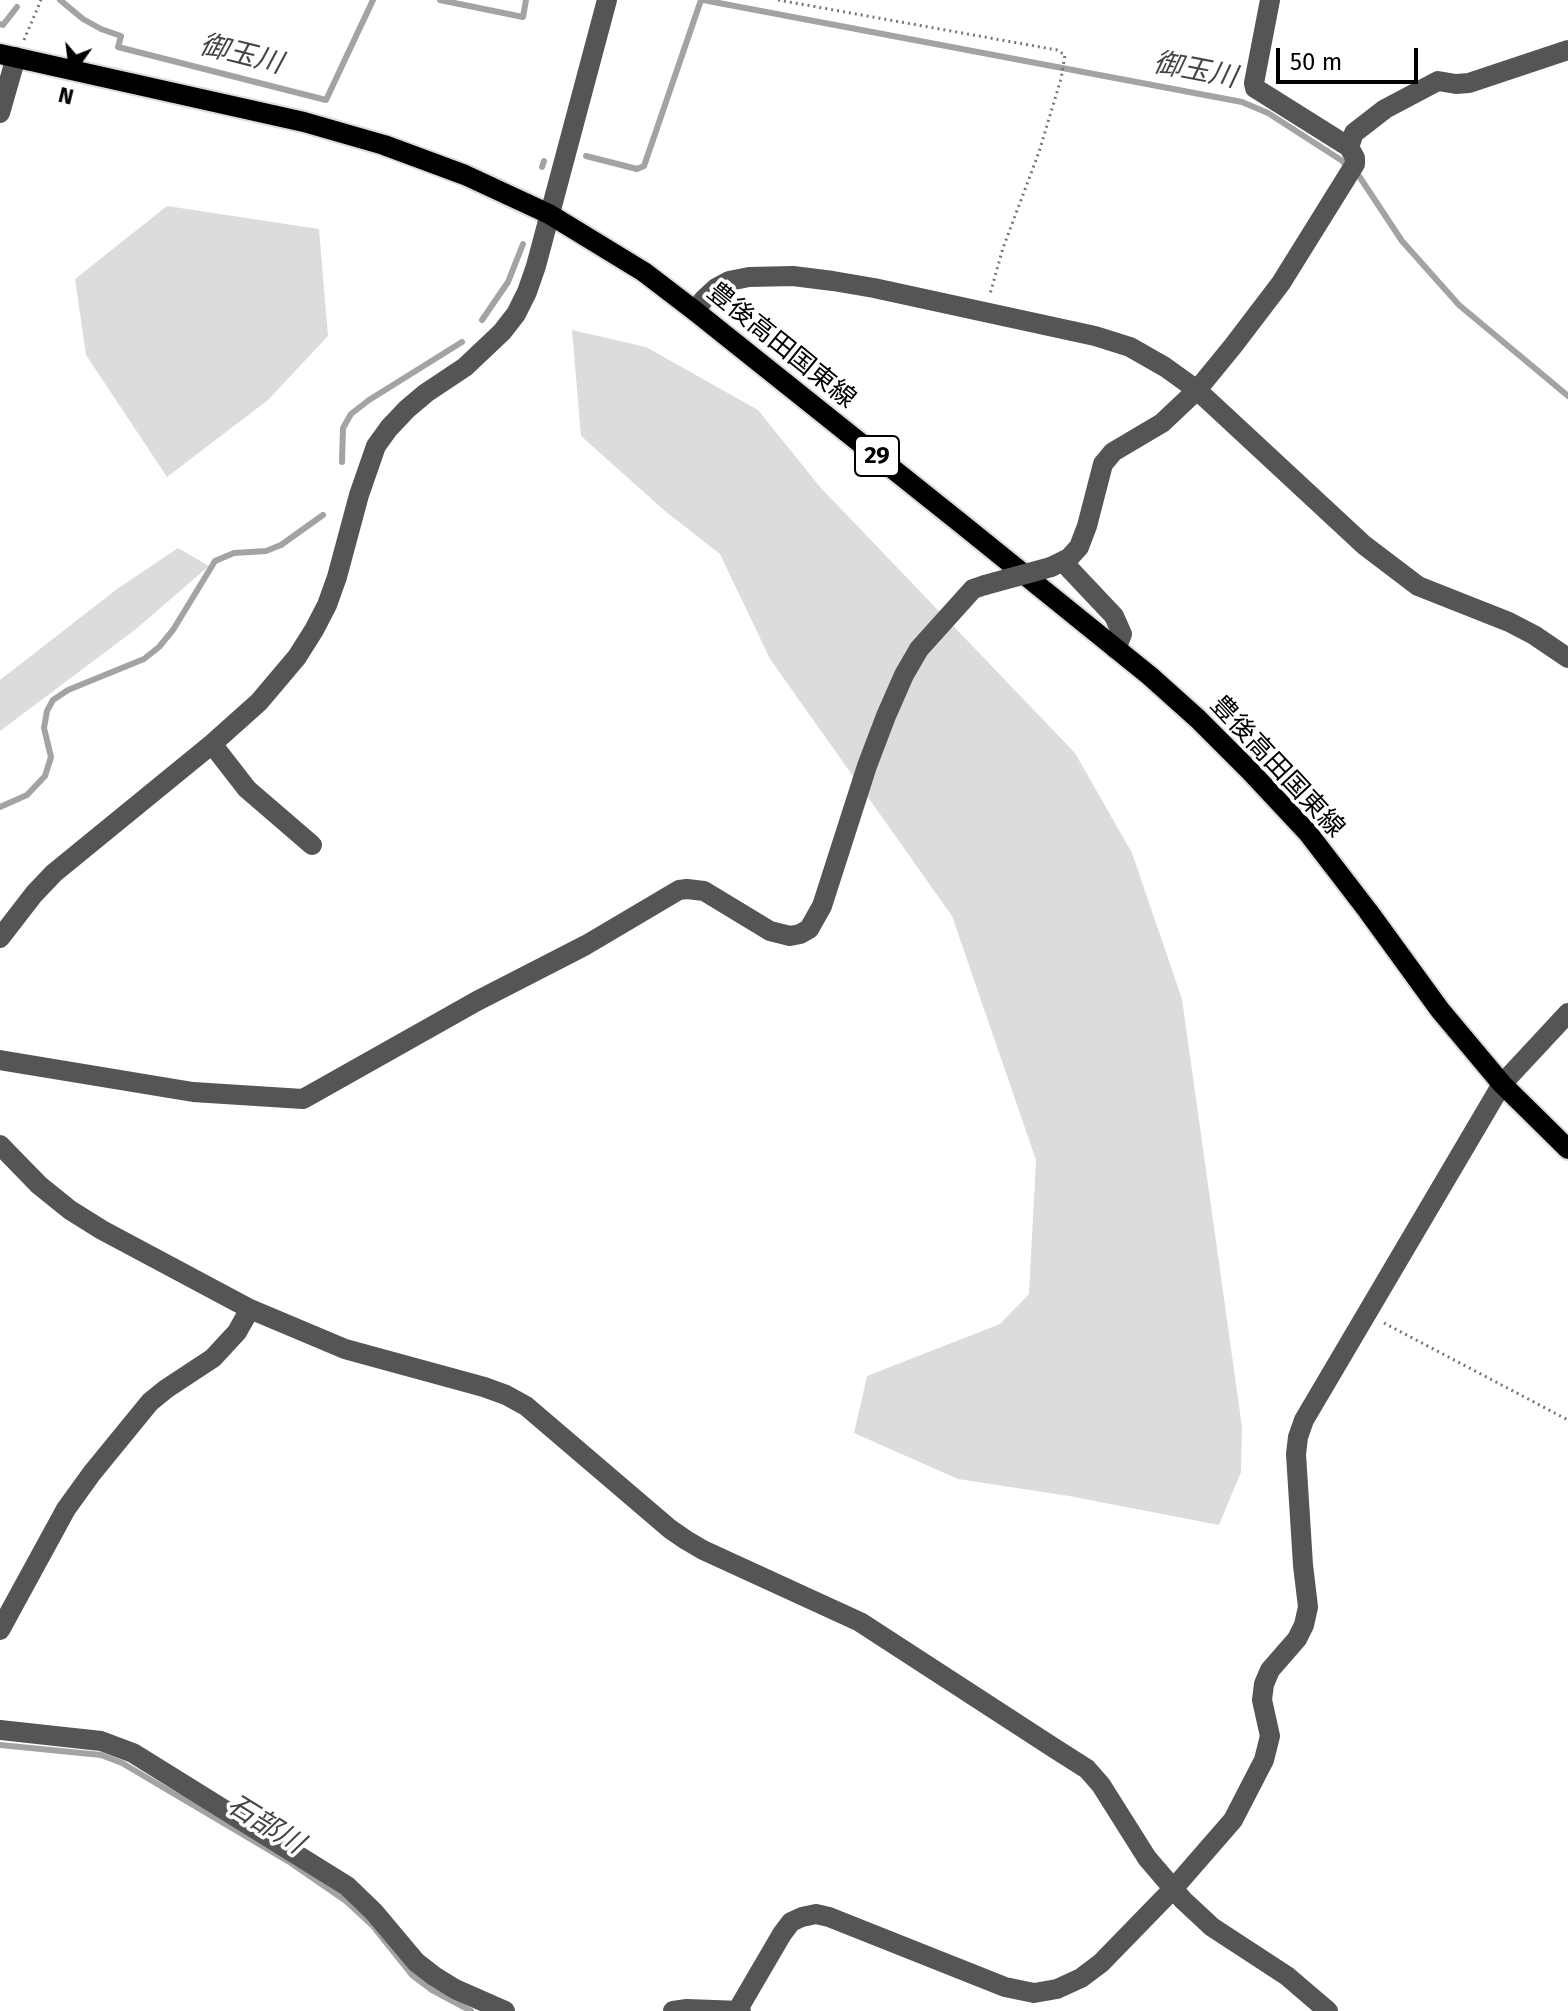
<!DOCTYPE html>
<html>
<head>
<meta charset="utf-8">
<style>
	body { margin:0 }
	#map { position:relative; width:1568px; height:2011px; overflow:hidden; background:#fff; font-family:"Fira Sans",sans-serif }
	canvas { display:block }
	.north { position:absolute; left:32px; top:32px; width:80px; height:80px; -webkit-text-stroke:6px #fff; paint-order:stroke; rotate:194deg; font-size:22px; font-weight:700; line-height:32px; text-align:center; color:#000 }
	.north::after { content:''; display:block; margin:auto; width:28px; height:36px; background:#000; clip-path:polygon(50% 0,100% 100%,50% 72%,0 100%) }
	.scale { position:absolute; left:1276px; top:48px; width:142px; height:36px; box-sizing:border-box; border:4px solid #000; border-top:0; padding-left:10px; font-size:24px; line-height:28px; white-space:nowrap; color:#000; -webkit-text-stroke:6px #fff; paint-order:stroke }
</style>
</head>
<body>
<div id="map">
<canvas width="1568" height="2011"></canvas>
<div class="north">N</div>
<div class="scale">50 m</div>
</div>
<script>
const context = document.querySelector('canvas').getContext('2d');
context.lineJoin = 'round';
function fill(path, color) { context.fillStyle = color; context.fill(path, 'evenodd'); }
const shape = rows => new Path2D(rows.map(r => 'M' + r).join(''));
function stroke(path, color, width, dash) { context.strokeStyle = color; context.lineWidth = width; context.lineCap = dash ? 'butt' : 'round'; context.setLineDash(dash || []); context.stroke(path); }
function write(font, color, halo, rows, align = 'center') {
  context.font = font + ' "Fira Sans","Noto Sans JP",sans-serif'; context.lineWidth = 7; context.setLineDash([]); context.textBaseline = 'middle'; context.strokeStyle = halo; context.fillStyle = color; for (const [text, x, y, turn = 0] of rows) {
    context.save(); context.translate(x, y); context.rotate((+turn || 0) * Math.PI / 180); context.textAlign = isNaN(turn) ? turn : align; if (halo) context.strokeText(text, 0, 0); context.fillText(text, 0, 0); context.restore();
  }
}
const green = shape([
	[167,206,319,229,328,336,268,400,167,477,86,355,75,279],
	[572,330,646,347,758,410,820,487,1075,753,1132,853,1182,999,1242,1427,1241,1472,1219,1525,1069,1496,958,1479,854,1433,867,1376,1000,1324,1029,1294,1036,1160,952,916,770,659,720,554,665,511,581,436],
	[178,548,209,566,136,629,0,731,0,680,117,589]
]);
const stream = shape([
	[60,0,83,19,101,29,121,36,118,47,326,100,373,0],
	[440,0,523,17,526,0],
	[703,0,1242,102,1268,113,1341,160,1359,176,1402,241,1459,305,1568,396],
	[0,24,3,25,17,7],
	[586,156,637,169,644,166,701,0],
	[542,167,544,161],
	[482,320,508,282,523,244],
	[342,462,343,428,351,414,369,400,462,342],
	[0,807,27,795,45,776,51,757,44,728,47,711,53,700,68,690,144,659,159,647,173,630,215,561,234,553,266,551,281,545,323,515],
	[0,1745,101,1755,122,1763,291,1863,346,1901,372,1925,412,1975,432,1990,471,2011]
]);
const path = shape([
	[778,0,1057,50,1065,55,1061,79,1039,152,1003,248,990,294],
	[24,40,41,0],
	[1384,1323,1568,1420]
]);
const minor = shape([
	[1270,0,1254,83,1255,88,1349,147],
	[0,113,16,57],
	[695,311,704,299,716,288,729,281,749,277,793,276,833,281,874,288,1095,336,1130,347,1165,367,1197,390,1364,545,1418,586,1509,622,1534,635,1568,658],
	[1063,562,1114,616,1122,634,1116,649],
	[1051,567,1069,558,1079,547,1087,526,1103,464,1113,452,1162,423,1197,390,1233,346,1281,283,1355,164,1355,158,1349,147,1354,133,1385,109,1438,81,1456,84,1469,83,1568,50],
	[212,744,247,789,312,845],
	[0,938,34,894,54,873,212,744,259,702,297,657,314,630,327,605,337,577,359,495,376,446,389,428,407,409,426,393,465,367,502,332,516,314,527,292,536,266,607,0],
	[0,1060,193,1092,303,1099,477,1001,586,945,679,890,687,889,704,891,770,931,790,936,800,934,809,929,822,906,867,766,886,716,904,675,919,649,973,589,985,585],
	[0,1145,39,1185,70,1210,102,1230,250,1309,345,1349,484,1387,506,1395,526,1406,670,1529,686,1540,703,1550,860,1622,1054,1748,1087,1769,1101,1785,1147,1858,1183,1900,1212,1927,1287,1976,1328,2011],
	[0,1630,66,1509,92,1473,150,1402,166,1389,213,1358,237,1332,250,1309],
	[0,1730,101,1741,133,1753,347,1886,374,1912,416,1962,434,1976,455,1989,505,2011],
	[673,2011,687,2009,741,2011],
	[737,2011,782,1934,791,1922,802,1917,816,1914,829,1917,1005,1987,1034,1993,1057,1989,1081,1978,1101,1963,1173,1889,1233,1820,1264,1760,1270,1736,1262,1700,1264,1684,1270,1670,1297,1639,1304,1625,1308,1607,1303,1565,1296,1454,1298,1437,1304,1420,1502,1084,1568,1013]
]);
const major = shape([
	[0,54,304,122,384,145,465,175,549,214,644,272,695,311,963,525,1150,676,1198,719,1250,771,1308,833,1368,911,1440,1010,1502,1084,1568,1149]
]);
const minorBridge = shape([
	[985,585,1051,567]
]);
const shields = [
	[877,456,44]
];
const shieldNames = [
	["29",877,456]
];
const streetNames = [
	["豊後高田国東線",781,346,39],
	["豊後高田国東線",1277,767,47]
];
const waterNames = [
	["御玉川",241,55,14],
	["御玉川",1195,71,11],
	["石部川",265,1825,32]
];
fill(green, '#dcdcdc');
stroke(stream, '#a3a3a3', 6);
stroke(major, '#dbdbdb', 24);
stroke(path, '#777', 3, [2, 4]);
stroke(minor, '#555', 20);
stroke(major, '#000', 20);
stroke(minorBridge, '#555', 20);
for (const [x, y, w] of shields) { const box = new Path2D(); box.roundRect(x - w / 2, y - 20, w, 40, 6); context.fillStyle = '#fff'; context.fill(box); stroke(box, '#000', 2); }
write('bold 24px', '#000', null, shieldNames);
write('26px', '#000', '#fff', streetNames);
write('italic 28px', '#444', '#fff', waterNames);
</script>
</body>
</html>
